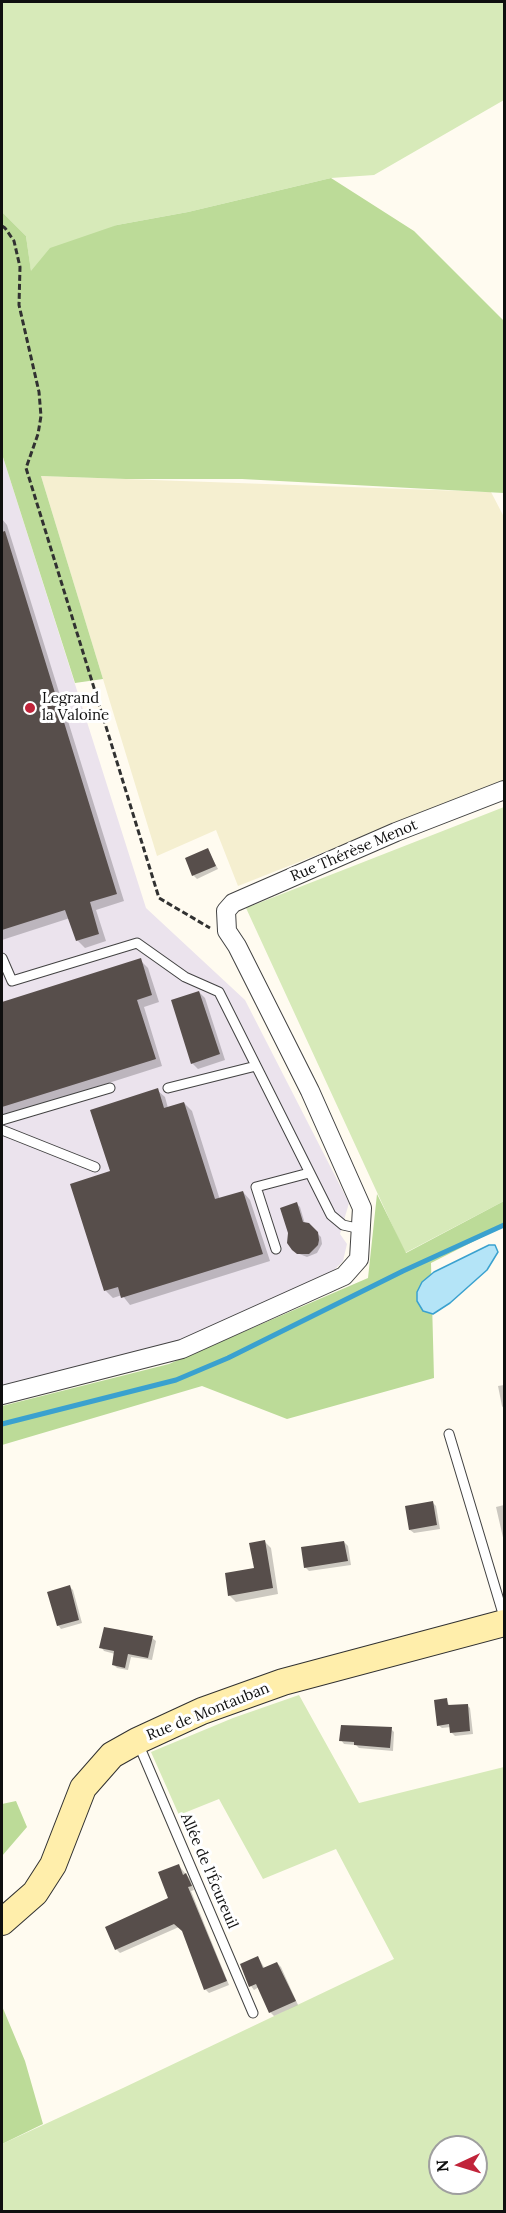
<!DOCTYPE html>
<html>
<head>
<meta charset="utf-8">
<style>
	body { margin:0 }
	#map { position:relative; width:506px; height:2213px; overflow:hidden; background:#fffbf0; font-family:Lora,serif }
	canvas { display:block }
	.frame { position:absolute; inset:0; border:3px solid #0f0f0f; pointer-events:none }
	.north { position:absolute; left:428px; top:2135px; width:60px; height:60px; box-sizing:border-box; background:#fff; border:2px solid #9f9f9f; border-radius:50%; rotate:266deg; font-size:16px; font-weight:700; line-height:24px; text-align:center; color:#0f0f0f }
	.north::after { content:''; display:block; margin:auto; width:21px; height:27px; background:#c1243a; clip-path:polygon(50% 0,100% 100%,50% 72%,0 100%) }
</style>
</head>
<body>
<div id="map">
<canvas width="506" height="2213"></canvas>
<div class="frame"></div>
<div class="north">N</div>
</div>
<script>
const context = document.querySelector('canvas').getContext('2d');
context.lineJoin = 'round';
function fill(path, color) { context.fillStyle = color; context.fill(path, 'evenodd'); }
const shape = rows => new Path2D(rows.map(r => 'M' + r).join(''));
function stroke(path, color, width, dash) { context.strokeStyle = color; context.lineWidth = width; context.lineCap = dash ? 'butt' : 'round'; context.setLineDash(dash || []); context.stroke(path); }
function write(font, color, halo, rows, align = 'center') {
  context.font = font + ' Lora,serif'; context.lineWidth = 6; context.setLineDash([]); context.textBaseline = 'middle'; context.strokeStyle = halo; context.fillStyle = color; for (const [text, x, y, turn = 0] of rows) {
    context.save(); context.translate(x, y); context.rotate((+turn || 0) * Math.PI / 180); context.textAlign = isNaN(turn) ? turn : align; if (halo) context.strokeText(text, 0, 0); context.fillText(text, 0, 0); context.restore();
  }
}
const industrial = shape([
	[2,454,146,908,245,1000,349,1203,340,1234,347,1244,343,1261,331,1273,182,1342,2,1385]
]);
const farmland = shape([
	[41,476,491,492,504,517,504,781,238,886,216,830,157,856]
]);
const green = shape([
	[2,2,504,2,504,100,374,175,331,178,188,212,117,225,31,272,26,236,2,212],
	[504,807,504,1201,405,1253,246,908],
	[299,1695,359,1803,504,1767,504,2211,2,2211,2,2144,123,2088,394,1959,336,1849,263,1879,219,1799,179,1815,151,1752,233,1718],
	[440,2147,476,2147,476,2183,440,2183]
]);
const forest = shape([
	[331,178,414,231,504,321,504,493,242,479,126,479,41,476,103,679,75,683,2,454,2,212,26,236,31,271,50,248,117,225,188,212],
	[377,1194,406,1253,504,1201,504,1226,431,1263,434,1378,287,1419,202,1386,2,1445,2,1406,169,1364,368,1278],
	[16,1801,27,1827,2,1856,2,1804],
	[2,2006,25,2061,43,2124,2,2144]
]);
const water = shape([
	[489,1245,495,1245,498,1252,487,1270,450,1303,433,1314,423,1311,417,1301,417,1292,422,1282,434,1272,489,1245]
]);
const shadow = shape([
	[2,519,7,525,124,901,96,910,106,941,85,948,77,940,70,918,2,940],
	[208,850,218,869,197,879,193,875],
	[140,960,148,968,159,1002,144,1007,162,1066,2,1117,2,1003],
	[199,992,205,998,225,1060,198,1069,192,1063],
	[157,1090,165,1097,168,1108,184,1103,192,1111,220,1200,243,1192,250,1200,270,1261,130,1305,122,1295,113,1298,106,1291,112,1172],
	[297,1204,300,1207,305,1224,309,1225,321,1237,322,1244,317,1253,307,1257,297,1253],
	[504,1385,504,1409,502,1406,498,1386],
	[432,1502,436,1506,440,1529,414,1533,410,1530],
	[504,1505,504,1542,496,1507],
	[265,1542,271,1548,278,1594,236,1602,230,1596,226,1575,255,1570],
	[344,1542,348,1546,351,1565,309,1571,305,1567],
	[70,1587,73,1590,82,1623,61,1629,58,1625],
	[152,1638,156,1641,152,1660,131,1657,128,1670,117,1668,113,1664,115,1654,104,1651,101,1647],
	[446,1700,450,1706,467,1705,470,1708,473,1734,455,1736,451,1732,451,1727,442,1728,438,1725],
	[391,1729,394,1732,393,1751,359,1748,356,1745,344,1744,341,1740],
	[179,1866,190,1879,194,1890,191,1891,229,1985,209,1993,205,1989,183,1931,179,1927,120,1953,116,1949,170,1899],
	[258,1957,265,1969,277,1963,281,1967,298,2005,274,2016,270,2012,259,1987,254,1990,251,1986]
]);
const stream = shape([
	[2,1424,176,1380,228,1358,403,1271,504,1225]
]);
const building = shape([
	[5,531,117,894,90,902,99,934,76,941,65,910,2,930,2,532],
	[208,848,216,866,192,876,185,858],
	[141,958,152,995,137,1000,156,1059,2,1107,2,1002],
	[199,991,220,1054,191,1064,171,1000],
	[158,1088,164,1108,184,1102,215,1199,243,1191,263,1254,121,1298,118,1287,104,1291,70,1184,110,1171,90,1110],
	[297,1202,303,1222,309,1223,318,1232,319,1240,318,1245,309,1254,297,1254,292,1250,287,1243,288,1233,280,1208],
	[433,1501,437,1525,409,1530,405,1506],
	[265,1540,273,1588,228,1596,225,1573,254,1568,249,1543],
	[344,1541,348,1561,304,1568,301,1547],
	[70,1585,79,1620,57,1626,47,1592],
	[104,1627,153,1636,148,1658,128,1654,125,1668,112,1665,114,1651,99,1648],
	[447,1698,448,1705,468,1704,470,1731,450,1733,449,1724,437,1726,434,1700],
	[341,1725,392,1727,390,1748,354,1745,354,1742,339,1741],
	[179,1864,183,1875,186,1873,192,1886,188,1887,227,1981,204,1990,182,1931,174,1924,115,1950,105,1927,168,1898,158,1872],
	[258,1956,263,1968,277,1962,296,2001,269,2013,256,1984,249,1987,240,1964]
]);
const path = shape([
	[2,226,5,228,14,241,20,267,19,305,39,392,41,416,38,434,26,468,159,898,210,928]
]);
const lane = shape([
	[2,958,12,981,137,943,185,977,219,992,331,1215,343,1225,361,1229],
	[168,1088,256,1066],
	[2,1120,110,1088],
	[2,1130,95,1167],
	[276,1249,256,1187,309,1173],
	[449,1434,504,1617],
	[138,1743,253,2013]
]);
const street = shape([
	[2,1395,182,1349,344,1276,359,1259,362,1208,310,1091,237,946,227,931,226,911,233,903,396,832,504,790]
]);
const secondary = shape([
	[2,1922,35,1893,53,1865,83,1788,112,1755,137,1741,202,1711,283,1682,504,1623]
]);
const markers = [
	[30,708,6,"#c1243a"]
];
const poiNames = [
	["Legrand",42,699],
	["la Valoine",42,716]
];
const streetNames = [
	["Rue Thérèse Menot",354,851,-23],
	["Rue de Montauban",208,1712,-22],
	["Allée de l'Écureuil",209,1871,67]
];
fill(industrial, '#ebe3ed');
fill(farmland, '#f5efd0');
fill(green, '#d7eab9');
fill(forest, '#bcdb98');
fill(water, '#b4e4f7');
stroke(water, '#3aa1cf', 1.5);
fill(shadow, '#0003');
stroke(stream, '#3aa1cf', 5);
fill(building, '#574e4b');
stroke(lane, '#424242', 11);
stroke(street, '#424242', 20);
stroke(secondary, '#313131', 28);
stroke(path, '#313131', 3, [6, 3]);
stroke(lane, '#fff', 9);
stroke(street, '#fff', 18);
stroke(secondary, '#ffeeab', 26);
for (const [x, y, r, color] of markers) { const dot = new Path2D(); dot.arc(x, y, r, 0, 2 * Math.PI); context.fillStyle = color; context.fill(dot); stroke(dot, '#fff', 2); }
write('15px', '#0f0f0f', '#fff', poiNames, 'left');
write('15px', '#0f0f0f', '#fff', streetNames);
</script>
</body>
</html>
